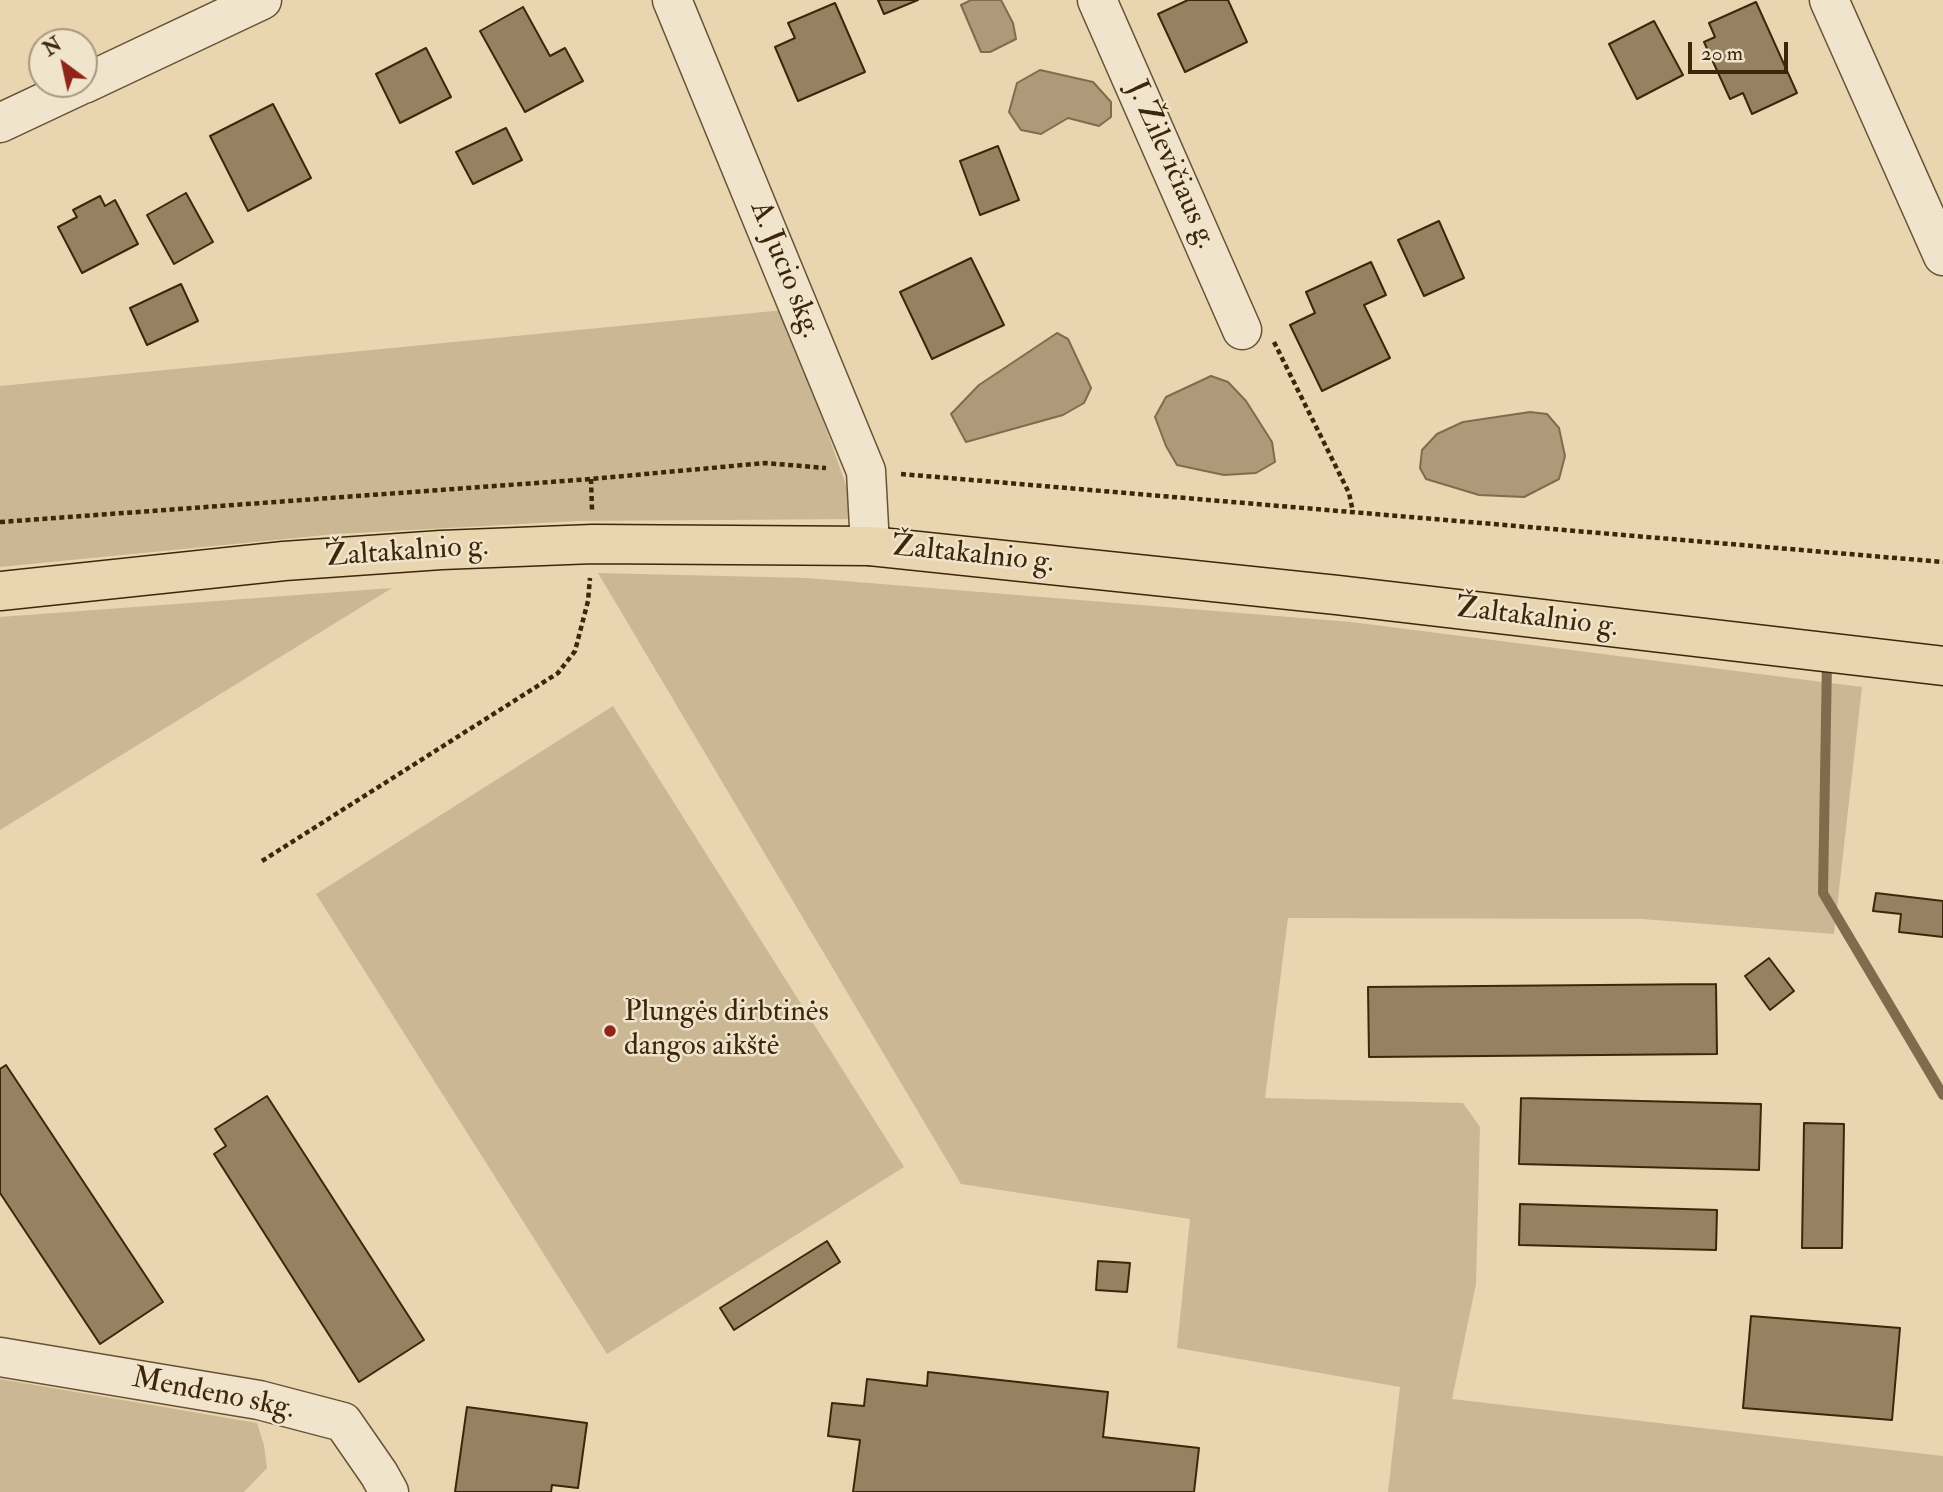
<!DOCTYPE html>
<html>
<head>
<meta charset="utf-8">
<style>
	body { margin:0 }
	#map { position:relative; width:1943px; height:1492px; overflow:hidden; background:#e9d5b0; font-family:"IM FELL Double Pica",serif }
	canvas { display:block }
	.north { position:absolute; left:28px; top:28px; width:70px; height:70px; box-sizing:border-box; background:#f1e4cc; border:2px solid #a9987e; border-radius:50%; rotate:327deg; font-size:19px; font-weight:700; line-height:28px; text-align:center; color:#3c270a }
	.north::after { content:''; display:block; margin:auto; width:24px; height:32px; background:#8f2418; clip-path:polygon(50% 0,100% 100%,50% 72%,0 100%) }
	.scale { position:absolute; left:1688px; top:42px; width:100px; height:32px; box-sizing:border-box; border:4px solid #3c270a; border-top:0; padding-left:9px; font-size:21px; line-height:24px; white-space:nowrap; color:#3c270a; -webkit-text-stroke:5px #f1e4cc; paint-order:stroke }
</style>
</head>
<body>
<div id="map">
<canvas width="1943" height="1492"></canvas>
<div class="north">N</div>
<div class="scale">20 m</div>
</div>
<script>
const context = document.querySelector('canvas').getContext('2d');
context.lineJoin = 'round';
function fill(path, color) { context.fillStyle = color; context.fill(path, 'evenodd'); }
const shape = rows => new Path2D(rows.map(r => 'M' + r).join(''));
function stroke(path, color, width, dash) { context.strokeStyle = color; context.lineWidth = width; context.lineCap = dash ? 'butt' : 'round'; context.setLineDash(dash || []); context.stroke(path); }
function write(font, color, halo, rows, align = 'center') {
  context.font = font + ' "IM FELL Double Pica",serif'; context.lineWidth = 5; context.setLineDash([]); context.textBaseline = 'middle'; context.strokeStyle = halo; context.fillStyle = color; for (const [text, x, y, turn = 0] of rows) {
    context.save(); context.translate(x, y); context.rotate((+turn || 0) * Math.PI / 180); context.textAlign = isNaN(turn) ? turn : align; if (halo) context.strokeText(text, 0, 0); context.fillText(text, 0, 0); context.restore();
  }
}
const green = shape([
	[784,310,858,519,578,521,336,534,0,567,0,386],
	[598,573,807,578,1351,622,1862,687,1834,934,1642,919,1288,918,1265,1098,1463,1103,1480,1127,1476,1284,1452,1399,1943,1456,1943,1492,1388,1492,1400,1387,1177,1348,1190,1219,961,1184],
	[392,588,0,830,0,617],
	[613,706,904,1167,607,1354,316,894],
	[0,1379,257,1423,264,1445,267,1468,244,1492,0,1492]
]);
const water = shape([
	[971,0,1001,0,1013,23,1016,39,990,52,981,52,961,5,971,0],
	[1040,70,1093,82,1111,102,1111,117,1099,126,1068,118,1041,134,1021,130,1009,112,1017,83,1040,70],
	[1057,333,1068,339,1091,388,1084,403,1063,415,966,442,951,414,979,385,1057,333],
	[1211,376,1228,382,1246,401,1272,442,1275,462,1256,473,1224,475,1177,465,1166,446,1155,417,1166,397,1211,376],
	[1530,412,1547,414,1559,428,1565,456,1559,479,1524,497,1479,495,1426,479,1420,468,1422,450,1437,434,1463,422,1530,412]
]);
const stream = shape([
	[1827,660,1823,893,1943,1095]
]);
const building = shape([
	[878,0,918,0,884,14,878,0],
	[1188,0,1228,0,1247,42,1185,72,1158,14,1188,0],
	[1756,2,1797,93,1752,114,1743,93,1730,99,1704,42,1715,37,1709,23,1756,2],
	[835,3,865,72,798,101,775,47,795,38,788,23,835,3],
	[523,7,550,56,565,48,583,81,525,112,480,31,523,7],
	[1654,21,1683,75,1637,99,1609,44,1654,21],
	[426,48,451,97,400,123,376,74,426,48],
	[273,104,311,178,248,211,210,136,273,104],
	[506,128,522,160,473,184,456,152,506,128],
	[998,146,1019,200,980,215,960,161,998,146],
	[186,193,213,242,174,264,147,215,186,193],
	[100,196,105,206,115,200,138,244,82,273,58,227,77,217,73,210,100,196],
	[1439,221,1464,278,1424,296,1398,240,1439,221],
	[971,258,1004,325,932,359,900,292,971,258],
	[1371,262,1386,295,1364,305,1390,358,1322,391,1290,325,1315,313,1306,292,1371,262],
	[181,284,198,321,147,345,130,308,181,284],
	[1876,893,1943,901,1943,937,1899,932,1901,914,1873,911,1876,893],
	[1769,958,1794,991,1770,1010,1745,976,1769,958],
	[1716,984,1717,1054,1369,1057,1368,987,1716,984],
	[6,1065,163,1302,100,1344,0,1193,0,1069,6,1065],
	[267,1096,424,1340,359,1382,214,1154,226,1146,215,1129,267,1096],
	[1521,1098,1761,1104,1759,1170,1519,1164,1521,1098],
	[1804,1123,1844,1124,1842,1248,1802,1248,1804,1123],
	[1520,1204,1717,1210,1716,1250,1519,1245,1520,1204],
	[827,1241,840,1262,734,1330,720,1308,827,1241],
	[1098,1261,1130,1263,1127,1292,1096,1290,1098,1261],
	[1751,1316,1900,1328,1892,1420,1743,1408,1751,1316],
	[928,1372,1108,1392,1103,1437,1199,1448,1194,1492,853,1492,860,1440,828,1436,832,1403,864,1406,867,1379,927,1386,928,1372],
	[467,1407,587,1423,578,1488,552,1485,551,1492,455,1492,467,1407]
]);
const path = shape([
	[1274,342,1349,493,1353,512],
	[901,474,1943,562],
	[591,479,592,510],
	[0,522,591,479,765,463,826,468],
	[262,861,558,673,575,651,588,601,590,578]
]);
const minor = shape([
	[672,0,866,471,870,546],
	[1097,0,1242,330],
	[1829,0,1943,256],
	[84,84,262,0],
	[0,123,83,84],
	[0,1357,259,1400,343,1422,379,1474,389,1492]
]);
const major = shape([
	[0,591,284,561,441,550,593,544,870,546,1337,595,1943,666]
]);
const markers = [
	[610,1031,7,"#8f2418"]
];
const streetNames = [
	["J. Žilevičiaus g.",1170,165,66],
	["A. Jucio skg.",784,270,68],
	["Žaltakalnio g.",407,553,-4],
	["Žaltakalnio g.",973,556,6],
	["Žaltakalnio g.",1537,619,7],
	["Mendeno skg.",213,1395,11]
];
const poiNames = [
	["Plungės dirbtinės",624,1014],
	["dangos aikštė",624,1048]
];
fill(green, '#ccb794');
fill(water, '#ae9a78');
stroke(water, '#806c4c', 2);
stroke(stream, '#806c4c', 10);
fill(building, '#968160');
stroke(building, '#3c270a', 2);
stroke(minor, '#675234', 41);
stroke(major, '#3c270a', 41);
stroke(path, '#3c270a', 4.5, [5, 3.5]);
stroke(minor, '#f1e4cc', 38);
stroke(major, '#e9d5b0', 38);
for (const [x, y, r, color] of markers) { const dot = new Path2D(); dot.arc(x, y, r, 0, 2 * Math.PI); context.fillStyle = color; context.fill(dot); stroke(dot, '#f1e4cc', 2.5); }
write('30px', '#3c270a', '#f1e4cc', streetNames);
write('30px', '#3c270a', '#f1e4cc', poiNames, 'left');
</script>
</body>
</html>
